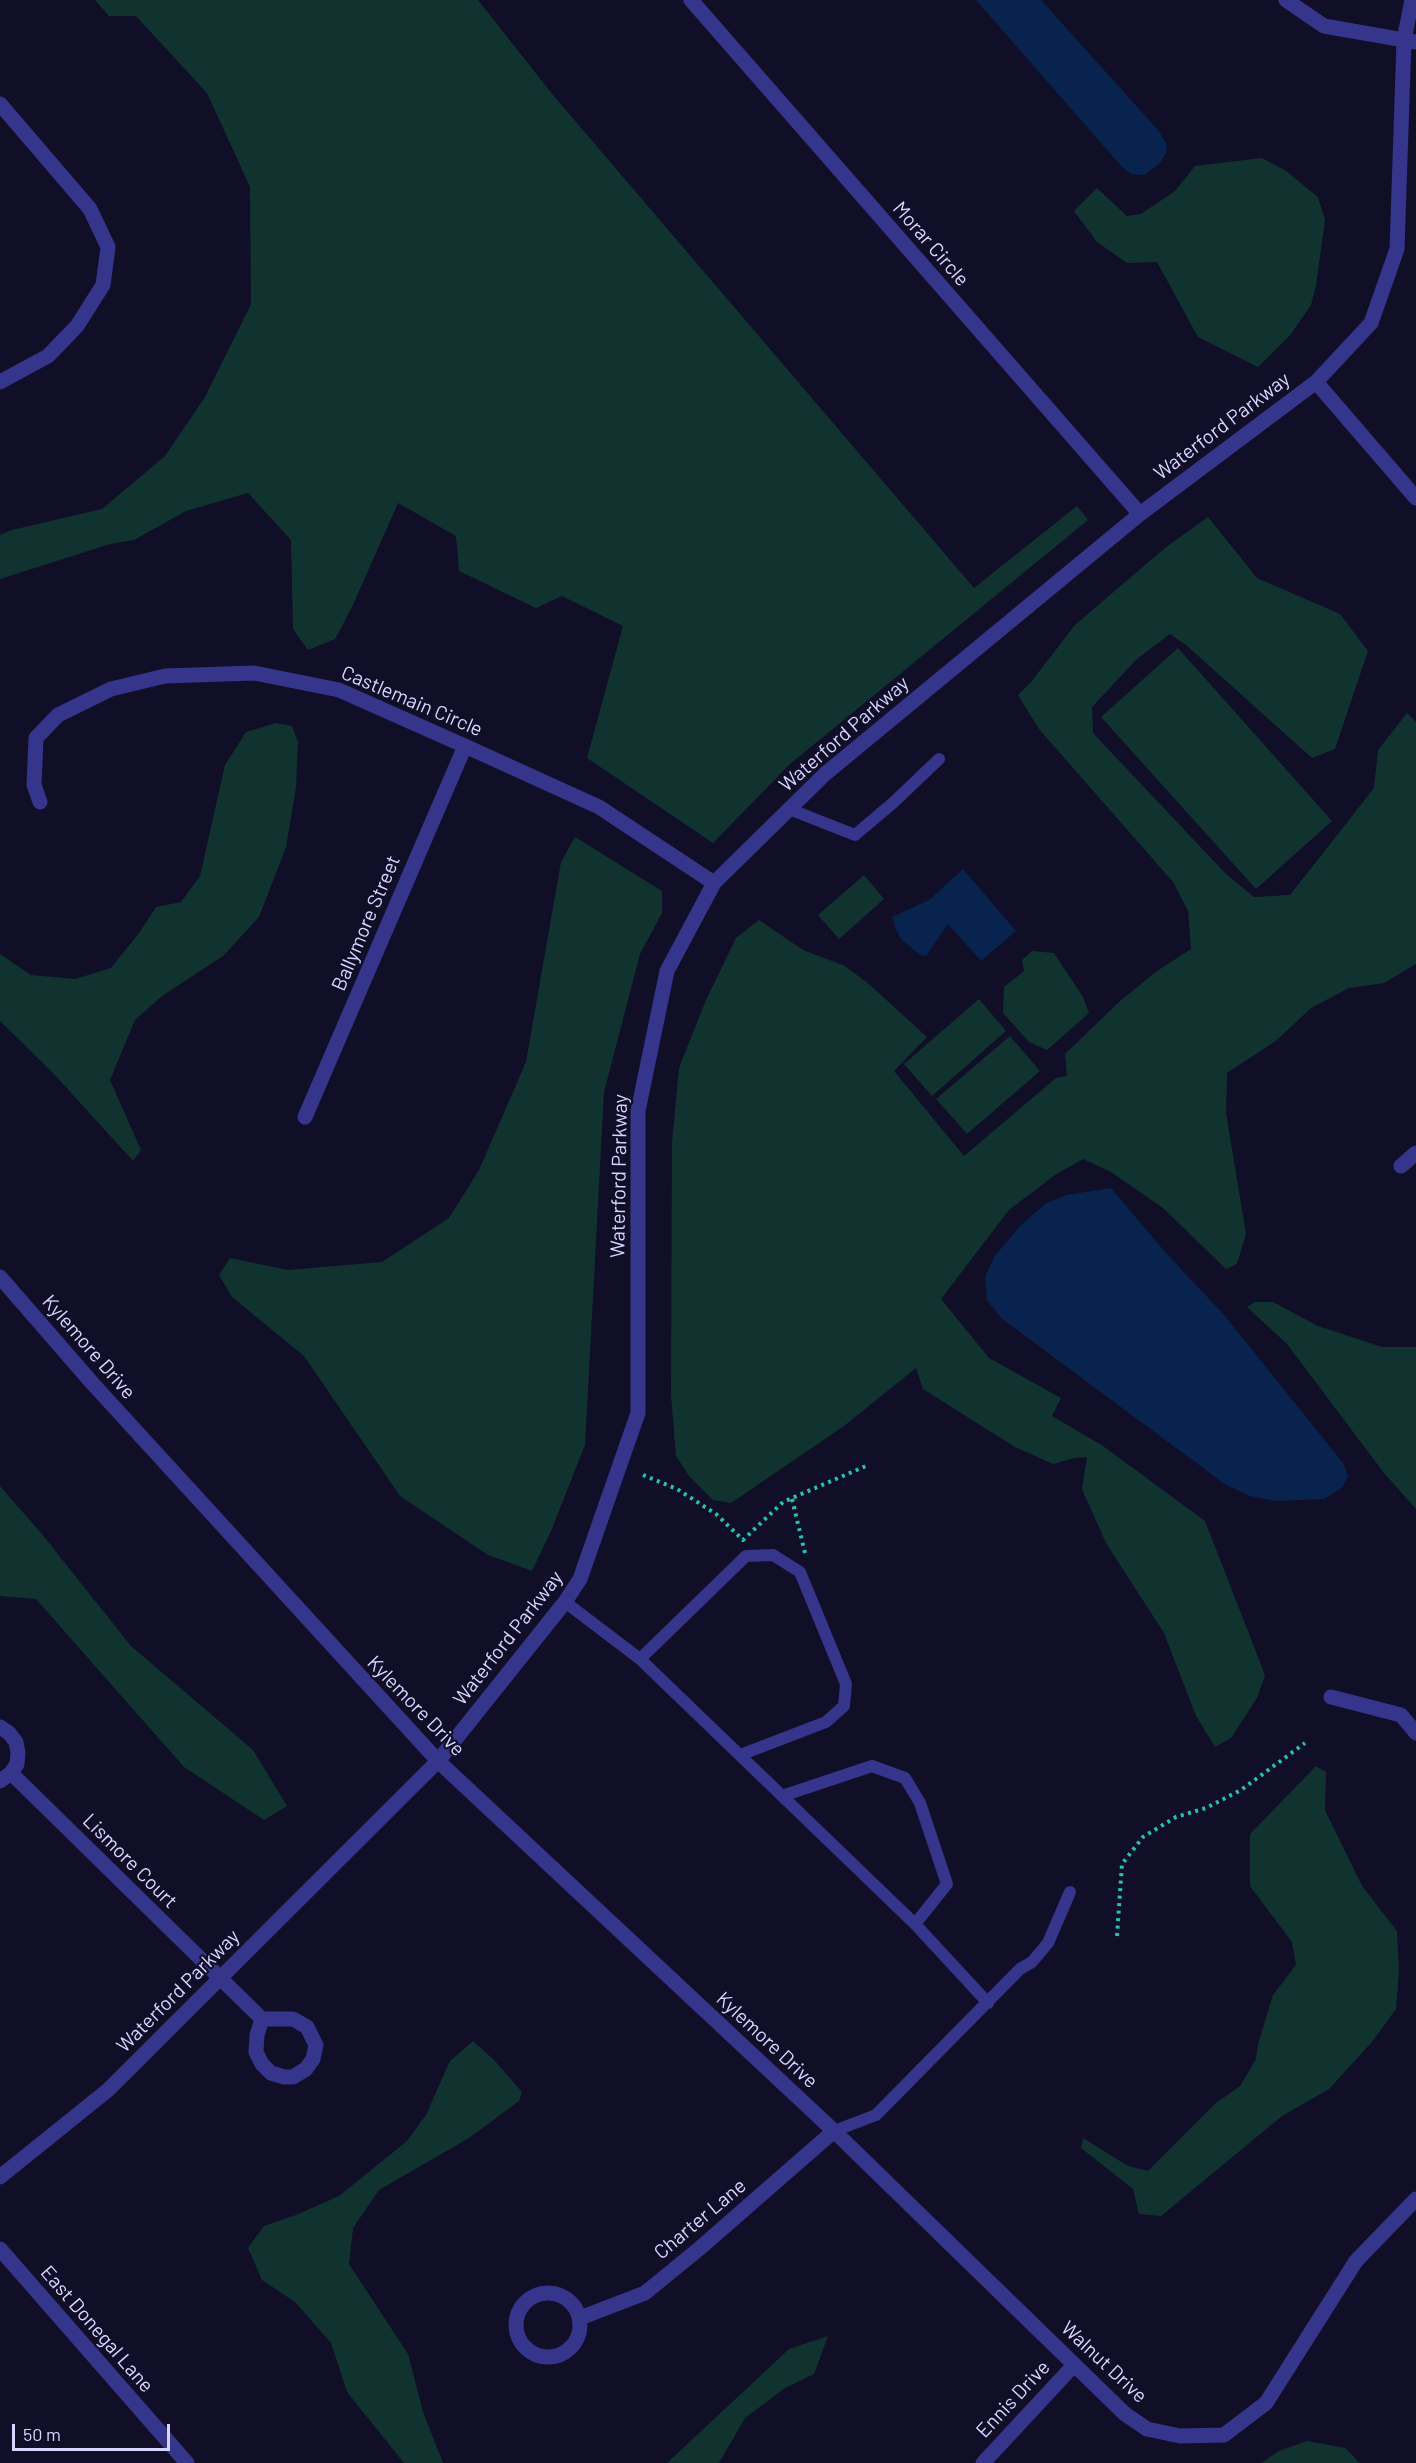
<!DOCTYPE html>
<html>
<head>
<meta charset="utf-8">
<style>
	body { margin:0 }
	#map { position:relative; width:1416px; height:2463px; overflow:hidden; background:#110e28; font-family:Barlow,sans-serif }
	canvas { display:block }
	.scale { position:absolute; left:12px; top:2424px; width:158px; height:27px; box-sizing:border-box; border:3px solid #d8d5ff; border-top:0; padding-left:8px; font-size:18px; line-height:21px; white-space:nowrap; color:#d8d5ff; -webkit-text-stroke:4px #110e28; paint-order:stroke }
</style>
</head>
<body>
<div id="map">
<canvas width="1416" height="2463"></canvas>
<div class="scale">50 m</div>
</div>
<script>
const context = document.querySelector('canvas').getContext('2d');
context.lineJoin = 'round';
function fill(path, color) { context.fillStyle = color; context.fill(path, 'evenodd'); }
const shape = rows => new Path2D(rows.map(r => 'M' + r).join(''));
function stroke(path, color, width, dash) { context.strokeStyle = color; context.lineWidth = width; context.lineCap = dash ? 'butt' : 'round'; context.setLineDash(dash || []); context.stroke(path); }
function write(font, color, halo, rows, align = 'center') {
  context.font = font + ' Barlow,sans-serif'; context.lineWidth = 4.5; context.setLineDash([]); context.textBaseline = 'middle'; context.strokeStyle = halo; context.fillStyle = color; for (const [text, x, y, turn = 0] of rows) {
    context.save(); context.translate(x, y); context.rotate((+turn || 0) * Math.PI / 180); context.textAlign = isNaN(turn) ? turn : align; if (halo) context.strokeText(text, 0, 0); context.fillText(text, 0, 0); context.restore();
  }
}
const green = shape([
	[95,0,478,0,553,95,974,588,1077,506,1088,520,790,764,713,843,587,758,623,626,562,596,536,608,459,571,456,536,398,503,352,607,335,639,308,650,293,629,291,540,248,493,186,511,134,540,110,544,0,579,0,535,12,530,102,509,165,456,205,397,251,304,250,187,207,93,136,16,109,16],
	[1262,158,1286,171,1318,197,1325,220,1316,286,1311,305,1291,334,1258,367,1198,337,1157,262,1127,263,1097,242,1074,211,1097,188,1127,216,1141,214,1175,191,1195,166],
	[1208,517,1257,578,1340,614,1368,651,1335,749,1312,758,1186,645,1170,634,1137,659,1092,707,1093,733,1226,874,1254,897,1290,895,1374,788,1378,750,1407,713,1416,722,1416,964,1384,983,1349,988,1311,1008,1277,1040,1227,1073,1226,1113,1246,1234,1237,1264,1226,1269,1163,1208,1111,1172,1083,1159,1055,1175,1009,1210,941,1299,989,1358,1061,1398,1052,1416,1103,1446,1205,1521,1265,1675,1257,1698,1231,1738,1215,1747,1196,1716,1164,1633,1106,1543,1082,1489,1087,1457,1074,1458,1053,1464,1015,1447,923,1389,916,1368,844,1426,731,1503,713,1500,689,1476,676,1456,671,1395,672,1142,679,1068,706,1000,736,938,759,920,803,950,845,966,870,985,927,1037,894,1071,964,1156,1056,1078,1067,1076,1065,1054,1120,1001,1157,971,1191,949,1188,911,1173,882,1039,729,1018,695,1031,682,1075,625,1165,548],
	[1178,648,1332,821,1256,889,1101,717],
	[276,723,292,726,298,742,296,787,286,847,259,917,223,956,162,996,135,1020,110,1080,141,1150,133,1161,53,1073,0,1021,0,954,31,975,75,979,111,968,139,933,156,907,181,902,200,876,225,765,246,732],
	[575,837,662,891,662,913,640,954,604,1092,585,1445,551,1531,532,1571,488,1555,400,1496,304,1356,232,1297,219,1275,230,1258,288,1270,382,1262,449,1218,479,1170,526,1062,561,862],
	[864,875,884,899,839,939,818,915],
	[1032,951,1054,953,1083,997,1089,1013,1047,1050,1029,1042,1003,1013,1004,987,1024,971,1022,960],
	[979,999,1006,1031,932,1096,904,1064],
	[1010,1036,1040,1071,967,1134,936,1099],
	[1255,1302,1273,1302,1318,1326,1382,1347,1416,1347,1416,1509,1384,1473,1287,1344,1247,1307],
	[0,1486,41,1533,131,1646,253,1750,287,1806,264,1820,184,1767,36,1599,0,1596],
	[1316,1766,1326,1772,1325,1810,1362,1886,1397,1931,1399,1971,1396,2009,1371,2043,1329,2089,1282,2116,1161,2216,1139,2214,1133,2189,1081,2148,1083,2138,1128,2166,1148,2171,1216,2103,1240,2086,1256,2059,1258,2044,1273,1995,1296,1965,1292,1942,1250,1886,1250,1834],
	[473,2041,494,2060,522,2092,519,2101,469,2138,379,2190,353,2228,349,2264,408,2354,423,2412,443,2463,404,2463,347,2392,331,2343,295,2302,262,2280,248,2248,264,2226,296,2215,339,2196,407,2141,426,2115,450,2061],
	[828,2336,814,2374,785,2388,745,2418,719,2463,667,2463,789,2349],
	[1307,2441,1345,2448,1360,2463,1261,2463,1279,2451]
]);
const water = shape([
	[976,0,1041,0,1158,130,1166,143,1167,151,1161,162,1145,175,1131,174,1122,167],
	[963,869,1016,931,981,961,948,924,926,956,920,955,902,940,897,932,892,917,929,900],
	[1111,1188,1166,1253,1225,1316,1343,1463,1348,1476,1342,1488,1324,1499,1276,1501,1250,1496,1226,1485,1001,1318,987,1300,985,1277,994,1257,1020,1226,1045,1204,1066,1195]
]);
const path = shape([
	[643,1475,677,1489,716,1514,743,1540,783,1502,866,1466],
	[792,1499,805,1553],
	[1117,1936,1122,1864,1143,1837,1176,1817,1206,1808,1241,1790,1305,1743]
]);
const lane = shape([
	[789,809,855,835,894,802,939,759],
	[565,1602,640,1659,915,1924,988,2003],
	[640,1659,746,1556,773,1555,800,1572,846,1684,844,1706,826,1722,740,1755],
	[782,1796,872,1766,905,1778,920,1803,947,1884,915,1924],
	[834,2131,876,2115,1020,1969,1032,1962,1048,1943,1070,1892]
]);
const street = shape([
	[691,0,1140,514],
	[1286,0,1324,26,1416,42],
	[0,104,90,209,108,247,103,285,77,326,48,356,0,382],
	[1316,382,1416,498],
	[40,802,34,785,36,738,58,715,111,689,165,676,254,673,339,690,465,746,599,807,714,883],
	[305,1117,465,746],
	[1401,1166,1416,1153],
	[0,1277,93,1384,438,1761,834,2131,1125,2414,1147,2429,1180,2436,1224,2435,1266,2403,1356,2261,1416,2199],
	[1331,1697,1401,1715,1416,1733],
	[0,1727,9,1733,16,1742,18,1753,17,1764,11,1773,0,1781],
	[11,1773,262,2019,293,2019,307,2027,316,2045,313,2059,306,2069,293,2077,284,2077,271,2073,262,2064,256,2052,257,2035,262,2019],
	[0,2177,108,2090,438,1761,565,1602,580,1579,638,1413,638,1111,667,971,714,883,825,774,1140,514,1316,382,1371,323,1397,249,1404,40,1412,0],
	[0,2249,187,2463],
	'516 2325a32 32 0 1 1 64 0a32 32 0 1 1-64 0Z',
	[580,2318,645,2293,700,2248,834,2131],
	[983,2463,1074,2365]
]);
const streetNames = [
	["Morar Circle",931,244,49],
	["Waterford Parkway",1222,426,-37],
	["Castlemain Circle",412,701,23],
	["Waterford Parkway",844,734,-41],
	["Ballymore Street",366,923,-67],
	["Waterford Parkway",619,1176,-89],
	["Kylemore Drive",89,1347,49],
	["Waterford Parkway",508,1638,-52],
	["Kylemore Drive",416,1706,46],
	["Lismore Court",130,1861,45],
	["Waterford Parkway",178,1991,-45],
	["Kylemore Drive",767,2040,43],
	["Charter Lane",700,2219,-40],
	["East Donegal Lane",97,2329,49],
	["Walnut Drive",1104,2362,43],
	["Ennis Drive",1013,2399,-47]
];
fill(green, '#103330');
fill(water, '#08234d');
stroke(path, '#25c2b4', 4, [3, 4.5]);
stroke(lane, '#35358b', 12);
stroke(street, '#35358b', 15);
write('20px', '#d8d5ff', '#110e28', streetNames);
</script>
</body>
</html>
